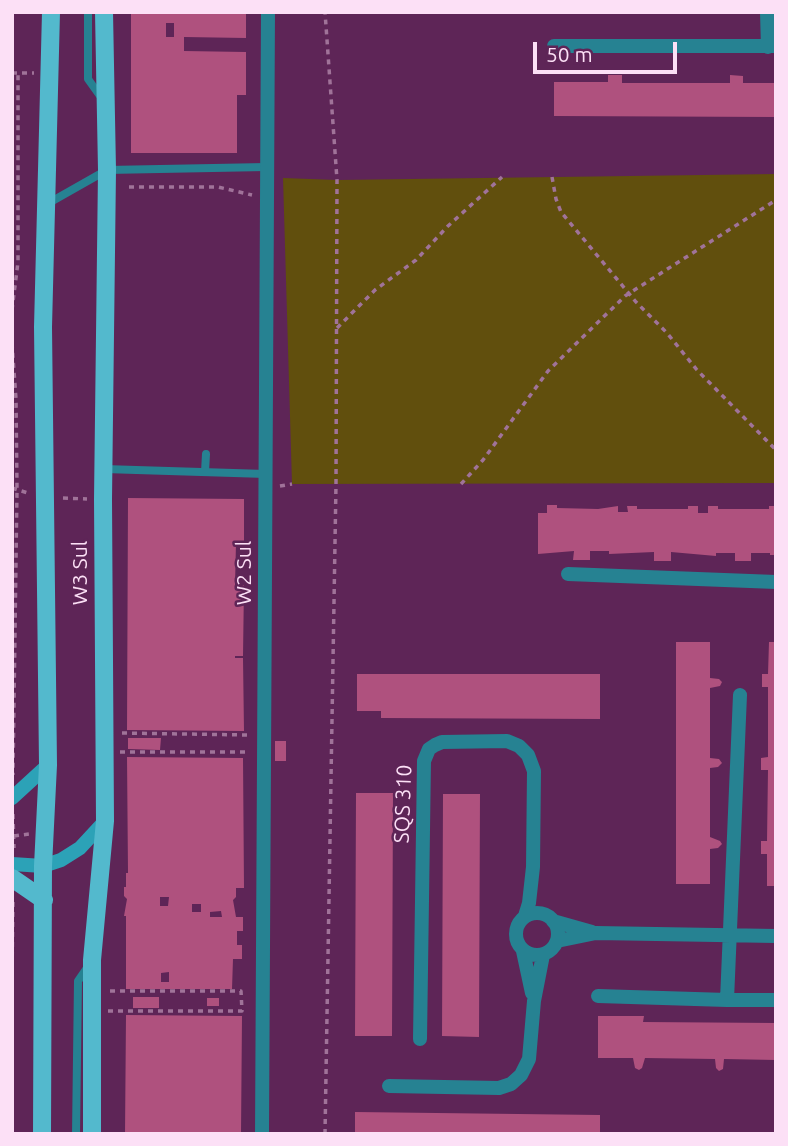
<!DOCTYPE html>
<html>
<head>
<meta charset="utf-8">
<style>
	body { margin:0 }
	#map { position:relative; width:788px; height:1146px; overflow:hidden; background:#5e2557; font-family:Ubuntu,sans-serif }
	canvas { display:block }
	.frame { position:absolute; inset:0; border:14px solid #fce0f6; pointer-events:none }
	.scale { position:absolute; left:533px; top:42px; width:144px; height:32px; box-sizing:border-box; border:4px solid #fce0f6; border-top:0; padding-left:9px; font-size:21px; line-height:24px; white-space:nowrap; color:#fce0f6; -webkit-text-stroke:5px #5e2557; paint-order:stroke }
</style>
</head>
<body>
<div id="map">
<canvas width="788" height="1146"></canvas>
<div class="frame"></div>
<div class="scale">50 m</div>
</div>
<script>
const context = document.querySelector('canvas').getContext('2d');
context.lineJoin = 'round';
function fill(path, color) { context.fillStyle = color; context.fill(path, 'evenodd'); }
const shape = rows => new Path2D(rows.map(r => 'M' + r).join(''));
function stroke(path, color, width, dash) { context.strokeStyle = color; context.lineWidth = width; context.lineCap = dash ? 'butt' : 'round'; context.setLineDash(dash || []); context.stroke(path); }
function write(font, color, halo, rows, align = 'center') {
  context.font = font + ' Ubuntu,sans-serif'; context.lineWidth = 5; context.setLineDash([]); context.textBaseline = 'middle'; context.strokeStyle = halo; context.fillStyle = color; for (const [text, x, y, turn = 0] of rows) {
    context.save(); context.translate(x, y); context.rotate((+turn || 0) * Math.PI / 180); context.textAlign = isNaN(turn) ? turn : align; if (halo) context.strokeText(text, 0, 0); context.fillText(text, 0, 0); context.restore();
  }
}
const green = shape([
	[776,174,776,483,292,484,283,178,337,180]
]);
const building = shape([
	[131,12,246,12,246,38,184,37,184,51,246,52,246,95,237,95,237,153,131,153],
	[166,23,174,23,174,37,166,37],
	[608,75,622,75,622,83,730,83,730,75,743,76,743,83,776,83,776,117,554,116,554,82,608,82],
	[128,498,244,499,244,543,236,543,235,585,244,585,243,656,235,656,235,658,243,658,244,731,127,730],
	[547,505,557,505,557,508,598,509,618,506,618,512,628,512,627,506,637,506,637,509,688,509,688,506,698,506,698,513,708,513,708,506,718,506,718,509,769,509,769,506,776,506,776,555,770,555,770,553,751,553,751,561,735,561,735,553,716,553,716,556,671,552,671,561,654,561,654,552,609,554,609,551,590,551,590,560,573,560,574,551,538,554,538,513,547,513],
	[676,642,710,642,710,678,719,679,722,682,720,686,710,688,710,758,719,759,722,763,718,767,710,768,710,837,720,841,722,844,718,848,710,849,710,884,676,884],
	[769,642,776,642,776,886,767,886,767,854,761,854,761,841,767,841,768,770,761,770,761,758,768,757,768,687,762,687,762,674,768,674],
	[357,674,600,674,600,719,381,718,381,711,357,711],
	[128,738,161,738,160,750,128,749],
	[275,741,286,741,286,761,275,761],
	[127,757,243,758,244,888,236,888,236,897,233,900,236,917,243,917,243,931,237,931,237,945,242,945,242,959,233,959,232,989,126,989,126,916,124,916,127,899,124,896,124,887,126,887,126,873,128,873],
	[160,897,169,897,168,906,160,906],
	[192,904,201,904,201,912,192,912],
	[221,911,222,917,210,917,210,912],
	[169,972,169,982,161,982,161,973],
	[356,793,393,793,392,1036,355,1036],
	[443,794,480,794,479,1037,442,1036],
	[133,997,159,997,159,1008,133,1008],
	[207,998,219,998,219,1006,207,1006],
	[126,1015,242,1016,241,1134,125,1134],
	[598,1016,644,1016,643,1022,776,1023,776,1060,724,1059,723,1069,719,1071,716,1068,715,1059,645,1058,642,1068,639,1070,635,1068,633,1058,598,1058],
	[355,1112,600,1115,600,1134,355,1134]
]);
const path = shape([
	[12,73,34,73],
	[552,177,556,199,561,212,636,302,667,333,697,370,776,450],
	[129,187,218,187,252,195],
	[12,310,18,262,18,73],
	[337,328,375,290,416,260,448,226,502,177],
	[12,343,16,399,17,489,13,775],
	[461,484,483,460,548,371,625,296,776,200],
	[280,486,292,484],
	[12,488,28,493],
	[63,498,87,499],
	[122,733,247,735,247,738],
	[120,752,246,752,247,749],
	[13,814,14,848],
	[14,836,29,834],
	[12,977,13,901],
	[108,1011,242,1011,241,991,109,991],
	[325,1134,336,484,337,180,325,12]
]);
const service = shape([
	[88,12,88,79,103,100],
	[47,204,107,170,266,167],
	[104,469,266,474],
	[205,472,206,454],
	[76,1134,78,981,89,965]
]);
const minor = shape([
	[767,12,768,47],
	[554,46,776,46],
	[568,574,776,582],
	'516 934a21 21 0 1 1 42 0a21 21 0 1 1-42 0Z',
	[553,921,592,932],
	[557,941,596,933,776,936],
	[523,951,532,993],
	[598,996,727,1000,740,695],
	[727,1000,776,1000],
	[420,1039,424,761,429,749,435,745,442,742,507,741,519,746,528,755,534,771,533,867,529,903,525,916],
	[389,1086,499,1088,511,1084,521,1075,529,1059,534,1001,543,955]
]);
const tertiary = shape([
	[262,1134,268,12]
]);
const secondary = shape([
	[12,798,48,765],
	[12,864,43,866,61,860,80,848,105,821]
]);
const primary = shape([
	[12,878,44,900],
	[42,1134,43,866,48,765,43,327,51,12],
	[92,1134,92,960,105,821,103,499,107,170,104,12]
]);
const streetNames = [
	["W3 Sul",80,573,-90],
	["W2 Sul",244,573,-90],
	["SQS 310",403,804,-88]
];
fill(green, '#614f0d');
fill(building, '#af517e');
stroke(path, '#a07399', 3.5, [5, 5]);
stroke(service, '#268292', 8);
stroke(minor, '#268292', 14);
stroke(tertiary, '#268292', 14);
stroke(secondary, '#2ca2b7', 14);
stroke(primary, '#53b9cd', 18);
write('21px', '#fce0f6', '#5e2557', streetNames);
</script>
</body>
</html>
